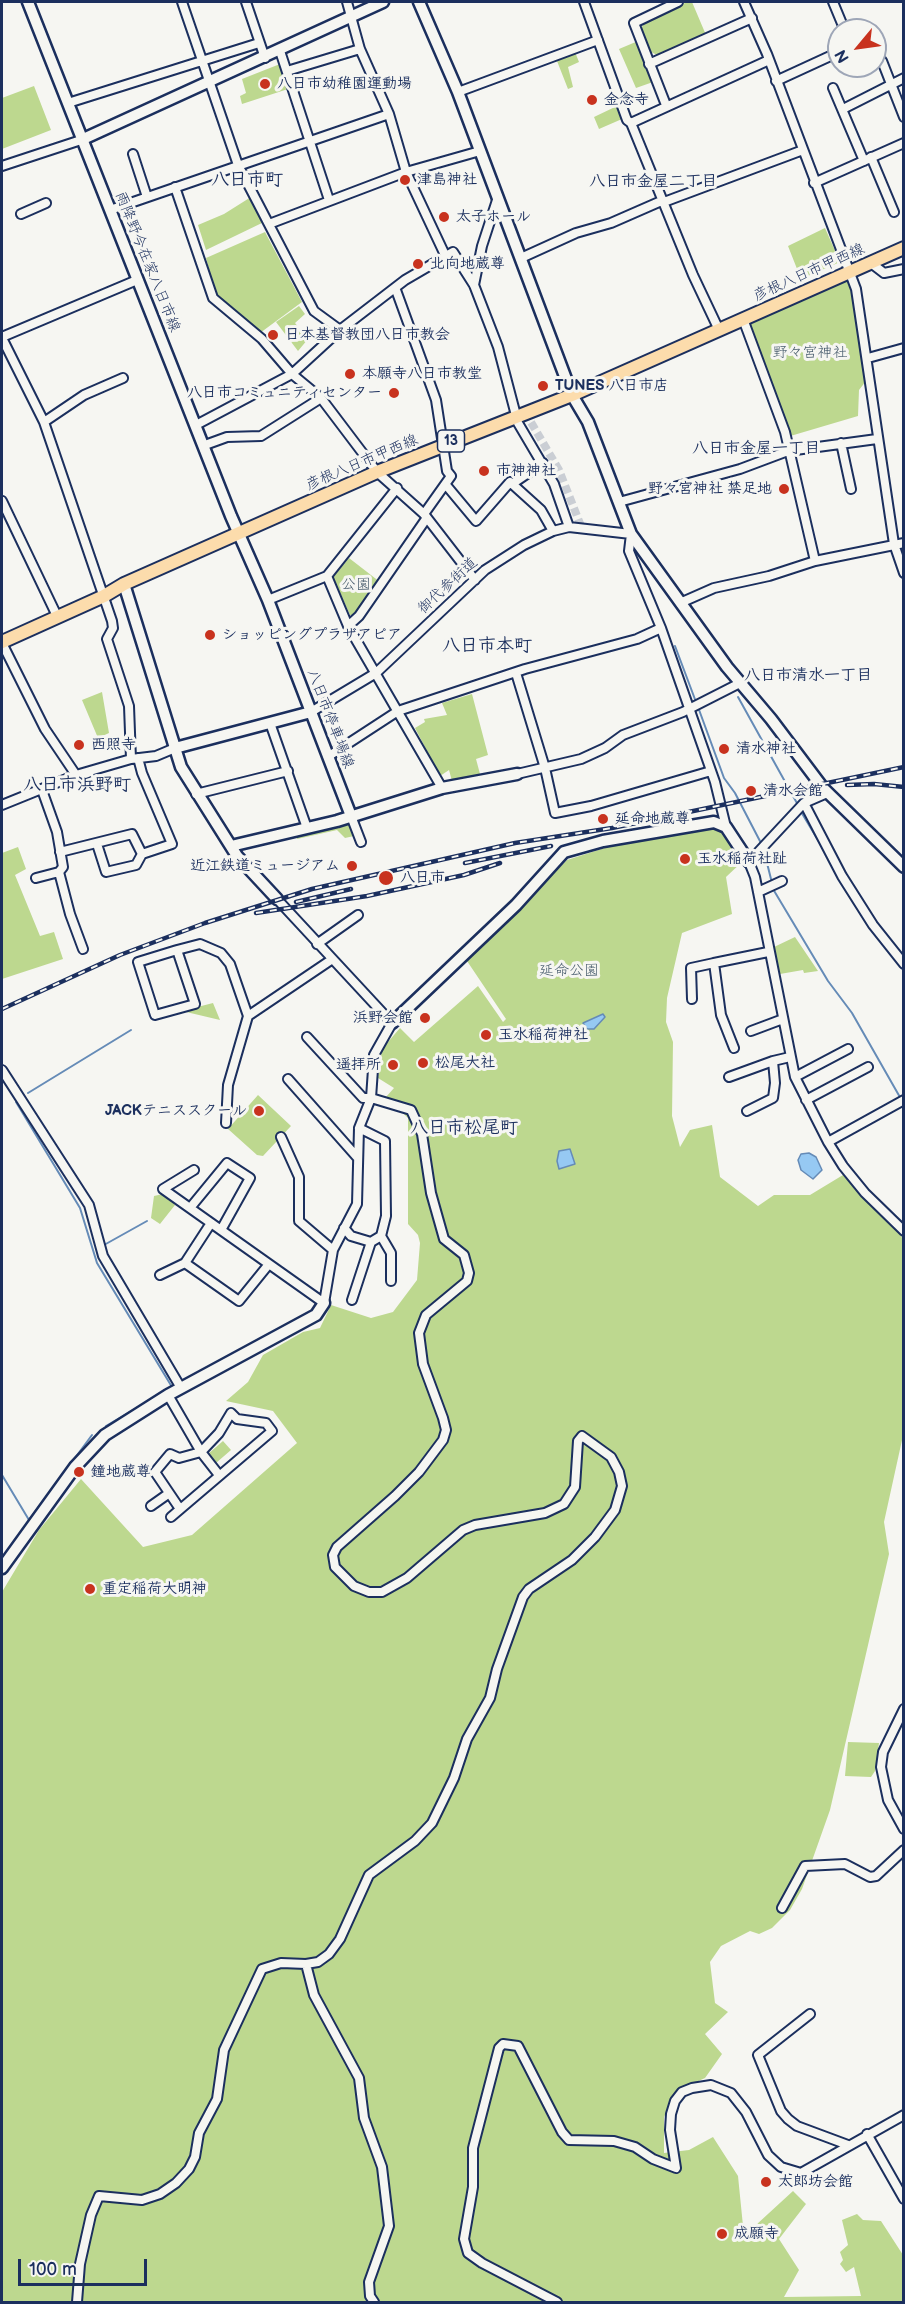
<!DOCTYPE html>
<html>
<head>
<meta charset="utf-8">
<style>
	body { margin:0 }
	#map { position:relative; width:905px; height:2304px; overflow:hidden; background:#f6f6f2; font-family:"Balsamiq Sans",sans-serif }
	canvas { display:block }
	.frame { position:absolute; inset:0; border:3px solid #1b2f5e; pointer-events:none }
	.north { position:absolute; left:827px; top:18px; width:60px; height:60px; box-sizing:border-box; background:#f6f6f2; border:2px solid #9ea6b7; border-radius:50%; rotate:241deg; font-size:16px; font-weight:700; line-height:24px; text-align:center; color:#1b2f5e }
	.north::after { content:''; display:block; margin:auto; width:21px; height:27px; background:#c8321e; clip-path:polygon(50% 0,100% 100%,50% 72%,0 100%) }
	.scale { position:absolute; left:18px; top:2259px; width:129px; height:27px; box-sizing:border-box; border:3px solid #1b2f5e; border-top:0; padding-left:8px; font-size:18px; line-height:21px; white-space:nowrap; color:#1b2f5e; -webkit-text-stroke:4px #f6f6f2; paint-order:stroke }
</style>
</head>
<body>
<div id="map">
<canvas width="905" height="2304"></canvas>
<div class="frame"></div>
<div class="north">N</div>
<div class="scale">100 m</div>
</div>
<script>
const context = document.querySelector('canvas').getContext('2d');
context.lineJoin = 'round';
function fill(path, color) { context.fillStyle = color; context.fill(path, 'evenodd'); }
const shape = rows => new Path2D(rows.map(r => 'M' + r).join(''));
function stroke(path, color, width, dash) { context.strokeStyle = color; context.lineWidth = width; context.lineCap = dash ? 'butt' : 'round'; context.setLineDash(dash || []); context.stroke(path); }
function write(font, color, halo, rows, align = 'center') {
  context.font = font + ' "Balsamiq Sans","Klee One",sans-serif'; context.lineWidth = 6; context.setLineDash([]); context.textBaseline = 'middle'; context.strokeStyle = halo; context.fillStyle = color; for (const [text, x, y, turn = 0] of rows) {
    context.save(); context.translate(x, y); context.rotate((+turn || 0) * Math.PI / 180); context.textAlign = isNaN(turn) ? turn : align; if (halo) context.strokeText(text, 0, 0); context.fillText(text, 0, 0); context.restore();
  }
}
const green = shape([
	[687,2,692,2,706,35,657,55,649,51,641,29,644,23],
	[638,41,653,82,636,88,619,49],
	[575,52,579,62,568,67,573,87,568,89,557,61],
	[280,64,288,89,242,104,240,96,246,93,242,79],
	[34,86,51,130,2,149,2,98],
	[617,106,622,119,599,129,594,117],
	[251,197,264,222,206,250,198,225,224,214],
	[825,228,840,262,801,279,788,246],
	[265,232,302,302,260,333,216,296,206,258],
	[849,277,866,381,859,390,858,416,787,437,745,325],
	[299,306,305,314,295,323,308,339,298,351,276,322],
	[349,558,380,582,355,615,350,615,333,577],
	[102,692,109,733,98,738,82,700],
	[472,694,488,755,476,759,480,774,452,781,449,770,440,776,415,728,425,722,424,719,447,715,442,703],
	[346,823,350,825,354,836,345,838,337,830,297,839,297,836],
	[713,826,722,831,743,861,726,877,732,914,682,933,667,998,666,1022,673,1042,672,1116,680,1147,690,1130,712,1125,720,1177,758,1206,774,1195,810,1195,843,1175,898,1228,904,1243,904,1431,884,1522,889,1554,830,1810,802,1889,790,1910,772,1928,759,1934,750,1931,721,1946,710,1962,715,2003,728,2012,705,2034,722,2054,705,2078,676,2091,664,2117,664,2153,689,2150,713,2137,738,2176,744,2236,793,2191,806,2204,779,2239,799,2270,784,2297,861,2296,854,2267,846,2272,840,2264,843,2260,840,2252,848,2245,842,2220,857,2214,863,2220,881,2221,903,2255,903,2302,2,2302,2,1592,39,1530,81,1479,143,1547,192,1535,297,1443,273,1411,226,1401,248,1382,263,1355,303,1332,320,1328,331,1305,371,1318,393,1312,417,1280,420,1243,418,1235,408,1224,408,1118,386,1097,394,1088,378,1078,382,1049,400,1028,414,1042,478,986,503,1022,506,1019,467,961,567,860,630,840],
	[18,847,26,869,15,875,40,936,54,932,63,959,2,979,2,853],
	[795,937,818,971,804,973,803,970,780,974,774,947],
	[213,1003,220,1020,182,1011],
	[258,1095,291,1126,263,1156,257,1155,228,1129],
	[163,1194,175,1205,160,1224,151,1218,154,1196],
	[223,1441,231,1450,216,1463,208,1454],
	[848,1742,879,1743,875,1771,871,1777,845,1776]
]);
const water = shape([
	[603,1014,605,1017,594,1029,587,1029,583,1023,603,1014],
	[570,1149,575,1164,559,1169,557,1161,559,1151,570,1149],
	[809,1153,816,1157,822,1170,813,1179,801,1170,798,1160,801,1154,809,1153]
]);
const stream = shape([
	[675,646,696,702],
	[738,697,798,805],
	[698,707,724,778,735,793,762,845],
	[800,810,828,857],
	[764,851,772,883],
	[773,889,828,981,852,1013,901,1099],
	[28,1093,131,1030],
	[16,1102,80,1208,97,1263,172,1387,106,1426],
	[104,1245,147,1221],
	[2,1475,29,1520,92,1435]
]);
const streetTunnel = shape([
	[525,412,559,470,581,526]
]);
const street = shape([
	[182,2,238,165,314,311,340,330],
	[246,2,265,58],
	[347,2,360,49,389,114,406,172,445,255],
	[584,2,627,120,631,123,693,275,719,330],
	[744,2,767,54,856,289,894,544,904,573],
	[833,2,843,26],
	[280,51,329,200],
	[882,61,904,117],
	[649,64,752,18],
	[287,71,360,49],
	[776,81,839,52],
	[833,88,864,161],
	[458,92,598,40],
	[68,103,259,43],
	[666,105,634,23,678,2],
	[843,109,904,78],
	[631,123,769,60],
	[133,154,147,197],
	[871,157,894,212],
	[2,166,81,140],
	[814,183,904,143],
	[175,187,213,298,262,339,292,374,321,398,377,472,424,514,475,580],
	[110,210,389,114],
	[21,214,46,203],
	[269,224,406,172,480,151],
	[521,258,576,233,611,223,659,202,664,202,803,150],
	[871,263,884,273,904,269],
	[474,285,482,246,498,197],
	[396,290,436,400,447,471,451,476,424,514],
	[743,319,785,432,815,561],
	[2,337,137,280],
	[2,338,44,422,112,621,113,628,107,639,129,706,131,759],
	[868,358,904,348],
	[44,422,84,395,123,378],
	[196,425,292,374,340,330,405,280,453,252,474,285,498,347,518,423,554,484,569,527],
	[841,443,851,489],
	[205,445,227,437,261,436,321,398],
	[512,484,543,463],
	[446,485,476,521,510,482,541,510,553,531],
	[2,501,57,616],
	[619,502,740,469,788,451,877,439],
	[327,576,348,626,442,788],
	[268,600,327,576,397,488],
	[680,603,714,588,769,576,815,561,904,543],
	[348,626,359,616,426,519],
	[2,643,45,729,76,775],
	[516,673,545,768,555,813,591,806,711,771],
	[311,712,376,673,485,570,524,545,553,531,569,527,631,534,629,551,661,628,715,782,726,827],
	[270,723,307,828],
	[329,756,398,711,525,669,637,639,661,628],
	[517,774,581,759,605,748,623,735,683,712,740,683],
	[42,790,57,832,63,867,59,872,70,914,83,949],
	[827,793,804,803,749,862,755,877,795,1077,828,1142,843,1166,865,1193,904,1231],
	[196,794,288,771],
	[804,803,842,876,873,925,904,964],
	[2,805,76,775,131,759,156,756,175,748],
	[351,816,361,842],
	[97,844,106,872,136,865,142,854,172,844,142,773,138,758],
	[60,852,132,834,142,854],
	[36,878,59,872],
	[758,892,782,881],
	[317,944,358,915],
	[177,950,200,944,221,953,230,964,248,1016,331,960],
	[177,950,195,1004,155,1015,138,962,177,950],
	[692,999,691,968,714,963],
	[751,1031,783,1019],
	[734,1048,721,1015,714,963,768,952],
	[2,1070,89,1205,103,1256,181,1388],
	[729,1077,773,1061,790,1057],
	[795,1077,848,1049],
	[288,1079,357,1157],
	[806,1100,868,1067],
	[747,1111,773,1098,775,1083,773,1061],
	[226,1123,228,1085,248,1016],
	[281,1137,299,1177,299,1221,333,1250],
	[828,1142,904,1100],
	[194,1170,163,1189,324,1303,333,1250,357,1204,359,1128,371,1098,374,1055,392,1023,277,899],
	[190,1208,227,1163,250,1178,221,1230],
	[211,1223,185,1263,239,1301,269,1264],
	[344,1228,351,1236,371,1242,381,1236,386,1216,385,1141,359,1128],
	[381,1236,391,1253,391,1281],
	[160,1275,185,1263],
	[352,1300,371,1242],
	[168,1395,201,1452,219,1475],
	[151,1506,168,1494],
	[171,1517,272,1431,266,1423,237,1419,231,1413,219,1433,201,1452,179,1458,170,1454,155,1472,180,1509],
	[904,1709,883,1752,881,1767,888,1800,904,1829],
	[782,1908,805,1866,845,1864,870,1877,876,1876,904,1850],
	[306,1964,314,1995,359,2078,364,2118,382,2167,389,2226,369,2282,370,2296,374,2302],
	[810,2014,758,2055,781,2111,788,2119,797,2126,848,2145],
	[867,2134,904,2199],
	[77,2302,80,2264,91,2215,99,2196,142,2200,160,2194,176,2183,189,2169,195,2157,199,2133,217,2099,224,2050,262,1969,281,1963,306,1964,318,1962,329,1954,340,1939,369,1875,415,1841,432,1823,454,1778,467,1739,490,1698,497,1669,523,1597,529,1589,572,1560,595,1537,615,1510,622,1486,619,1472,611,1457,582,1436,578,1441,575,1487,564,1504,545,1513,475,1525,463,1530,407,1578,382,1592,369,1592,354,1586,335,1567,333,1555,337,1547,395,1496,419,1472,443,1440,446,1430,443,1418,423,1364,419,1333,426,1315,467,1281,469,1273,464,1255,444,1239,431,1193,422,1134,411,1110,371,1098,363,1098,307,1037],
	[557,2302,482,2263,468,2253,464,2239,473,2187,473,2148,499,2048,503,2044,518,2046,562,2132,569,2140,614,2141,635,2147,653,2159,676,2168,670,2130,671,2114,675,2101,682,2092,692,2088,711,2085,731,2093,746,2112,768,2155,781,2167,801,2173,904,2115]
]);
const secondary = shape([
	[28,2,231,516,268,600,351,816],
	[419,2,458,92,572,395,588,422,631,534,727,667,771,719,823,788,904,867],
	[81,140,383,2],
	[124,584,181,767,237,856,277,899],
	[175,748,311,712],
	[231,846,337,821,442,788,517,774],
	[392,1023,516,905,564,852,603,841,714,822,726,827,749,862],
	[2,1568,75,1467,105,1435,168,1395,316,1315,324,1303]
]);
const primary = shape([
	[2,642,104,596,124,584,377,472,572,395,904,248]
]);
const rail = shape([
	[847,785,874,784,904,787],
	[465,863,551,846],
	[296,902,351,889],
	[256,913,367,896,464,875,500,863],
	[2,1009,120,955,205,923,312,889,515,843,612,828,904,767]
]);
const markers = [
	[265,84,6,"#c8321e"],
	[592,100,6,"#c8321e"],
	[405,180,6,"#c8321e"],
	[444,217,6,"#c8321e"],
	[418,264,6,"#c8321e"],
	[273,335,6,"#c8321e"],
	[350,374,6,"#c8321e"],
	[543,386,6,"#c8321e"],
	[394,393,6,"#c8321e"],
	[484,471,6,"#c8321e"],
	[784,489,6,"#c8321e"],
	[210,635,6,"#c8321e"],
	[79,745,6,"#c8321e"],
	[724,749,6,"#c8321e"],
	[751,791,6,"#c8321e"],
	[603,819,6,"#c8321e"],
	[685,859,6,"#c8321e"],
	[352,866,6,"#c8321e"],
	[386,878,8,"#c8321e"],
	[425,1018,6,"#c8321e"],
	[486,1035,6,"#c8321e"],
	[423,1063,6,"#c8321e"],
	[393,1065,6,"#c8321e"],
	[259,1111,6,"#c8321e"],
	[79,1472,6,"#c8321e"],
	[90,1589,6,"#c8321e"],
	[766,2182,6,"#c8321e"],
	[722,2234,6,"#c8321e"]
];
const shields = [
	[451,441,27]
];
const shieldNames = [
	["13",451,441]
];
const poiNames = [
	["八日市幼稚園運動場",277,84],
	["金念寺",604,100],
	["津島神社",417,180],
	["太子ホール",456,217],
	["北向地蔵尊",430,264],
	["日本基督教団八日市教会",285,335],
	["本願寺八日市教堂",362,374],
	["TUNES 八日市店",555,386],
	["八日市コミュニティセンター",382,393,"right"],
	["市神神社",496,471],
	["野々宮神社 禁足地",772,489,"right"],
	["ショッピングプラザアピア",222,635],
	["西照寺",91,745],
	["清水神社",736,749],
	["清水会館",763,791],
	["延命地蔵尊",615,819],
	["玉水稲荷社趾",697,859],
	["近江鉄道ミュージアム",340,866,"right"],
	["八日市",400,878],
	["浜野会館",413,1018,"right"],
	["玉水稲荷神社",498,1035],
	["松尾大社",435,1063],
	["遥拝所",381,1065,"right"],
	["JACKテニススクール",247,1111,"right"],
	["鐘地蔵尊",91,1472],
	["重定稲荷大明神",102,1589],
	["太郎坊会館",778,2182],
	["成願寺",734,2234]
];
const streetNames = [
	["雨降野今在家八日市線",147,262,68],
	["彦根八日市甲西線",809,273,-24],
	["彦根八日市甲西線",362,463,-23],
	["御代参街道",448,586,-43],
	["八日市停車場線",330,719,69]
];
const parkNames = [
	["野々宮神社",810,353],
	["公園",356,585],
	["延命公園",569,971]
];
const neighbourhoodNames = [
	["八日市金屋二丁目",653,182],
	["八日市金屋一丁目",756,449],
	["八日市清水一丁目",808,676]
];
const quarterNames = [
	["八日市町",247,180],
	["八日市本町",487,646],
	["八日市浜野町",77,785],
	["八日市松尾町",464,1128]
];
fill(green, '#bdd88f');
fill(water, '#96c9f3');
stroke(water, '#658bb7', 1.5);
stroke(stream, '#658bb7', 2);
stroke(streetTunnel, '#caced4', 8, [8, 4]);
stroke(street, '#1b2f5e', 12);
stroke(secondary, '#1b2f5e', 15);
stroke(primary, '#1b2f5e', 16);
stroke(street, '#f6f6f2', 8);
stroke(secondary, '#f6f6f2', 10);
stroke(primary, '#fcdcac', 12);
stroke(rail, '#1b2f5e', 4.5);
stroke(rail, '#f6f6f2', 2, [7]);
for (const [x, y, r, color] of markers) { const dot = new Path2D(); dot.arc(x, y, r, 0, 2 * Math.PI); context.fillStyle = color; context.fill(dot); stroke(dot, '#f6f6f2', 2); }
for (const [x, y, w] of shields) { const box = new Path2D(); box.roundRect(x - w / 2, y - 11, w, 22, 4.5); context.fillStyle = '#f6f6f2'; context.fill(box); stroke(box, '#1b2f5e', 1.5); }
write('bold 14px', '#1b2f5e', null, shieldNames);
write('bold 15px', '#1b2f5e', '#f6f6f2', poiNames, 'left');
write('15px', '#1b2f5e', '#f6f6f2', streetNames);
write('15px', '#44596a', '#f6f6f2', parkNames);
write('bold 16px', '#1b2f5e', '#f6f6f2', neighbourhoodNames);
write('bold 18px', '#1b2f5e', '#f6f6f2', quarterNames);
</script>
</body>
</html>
